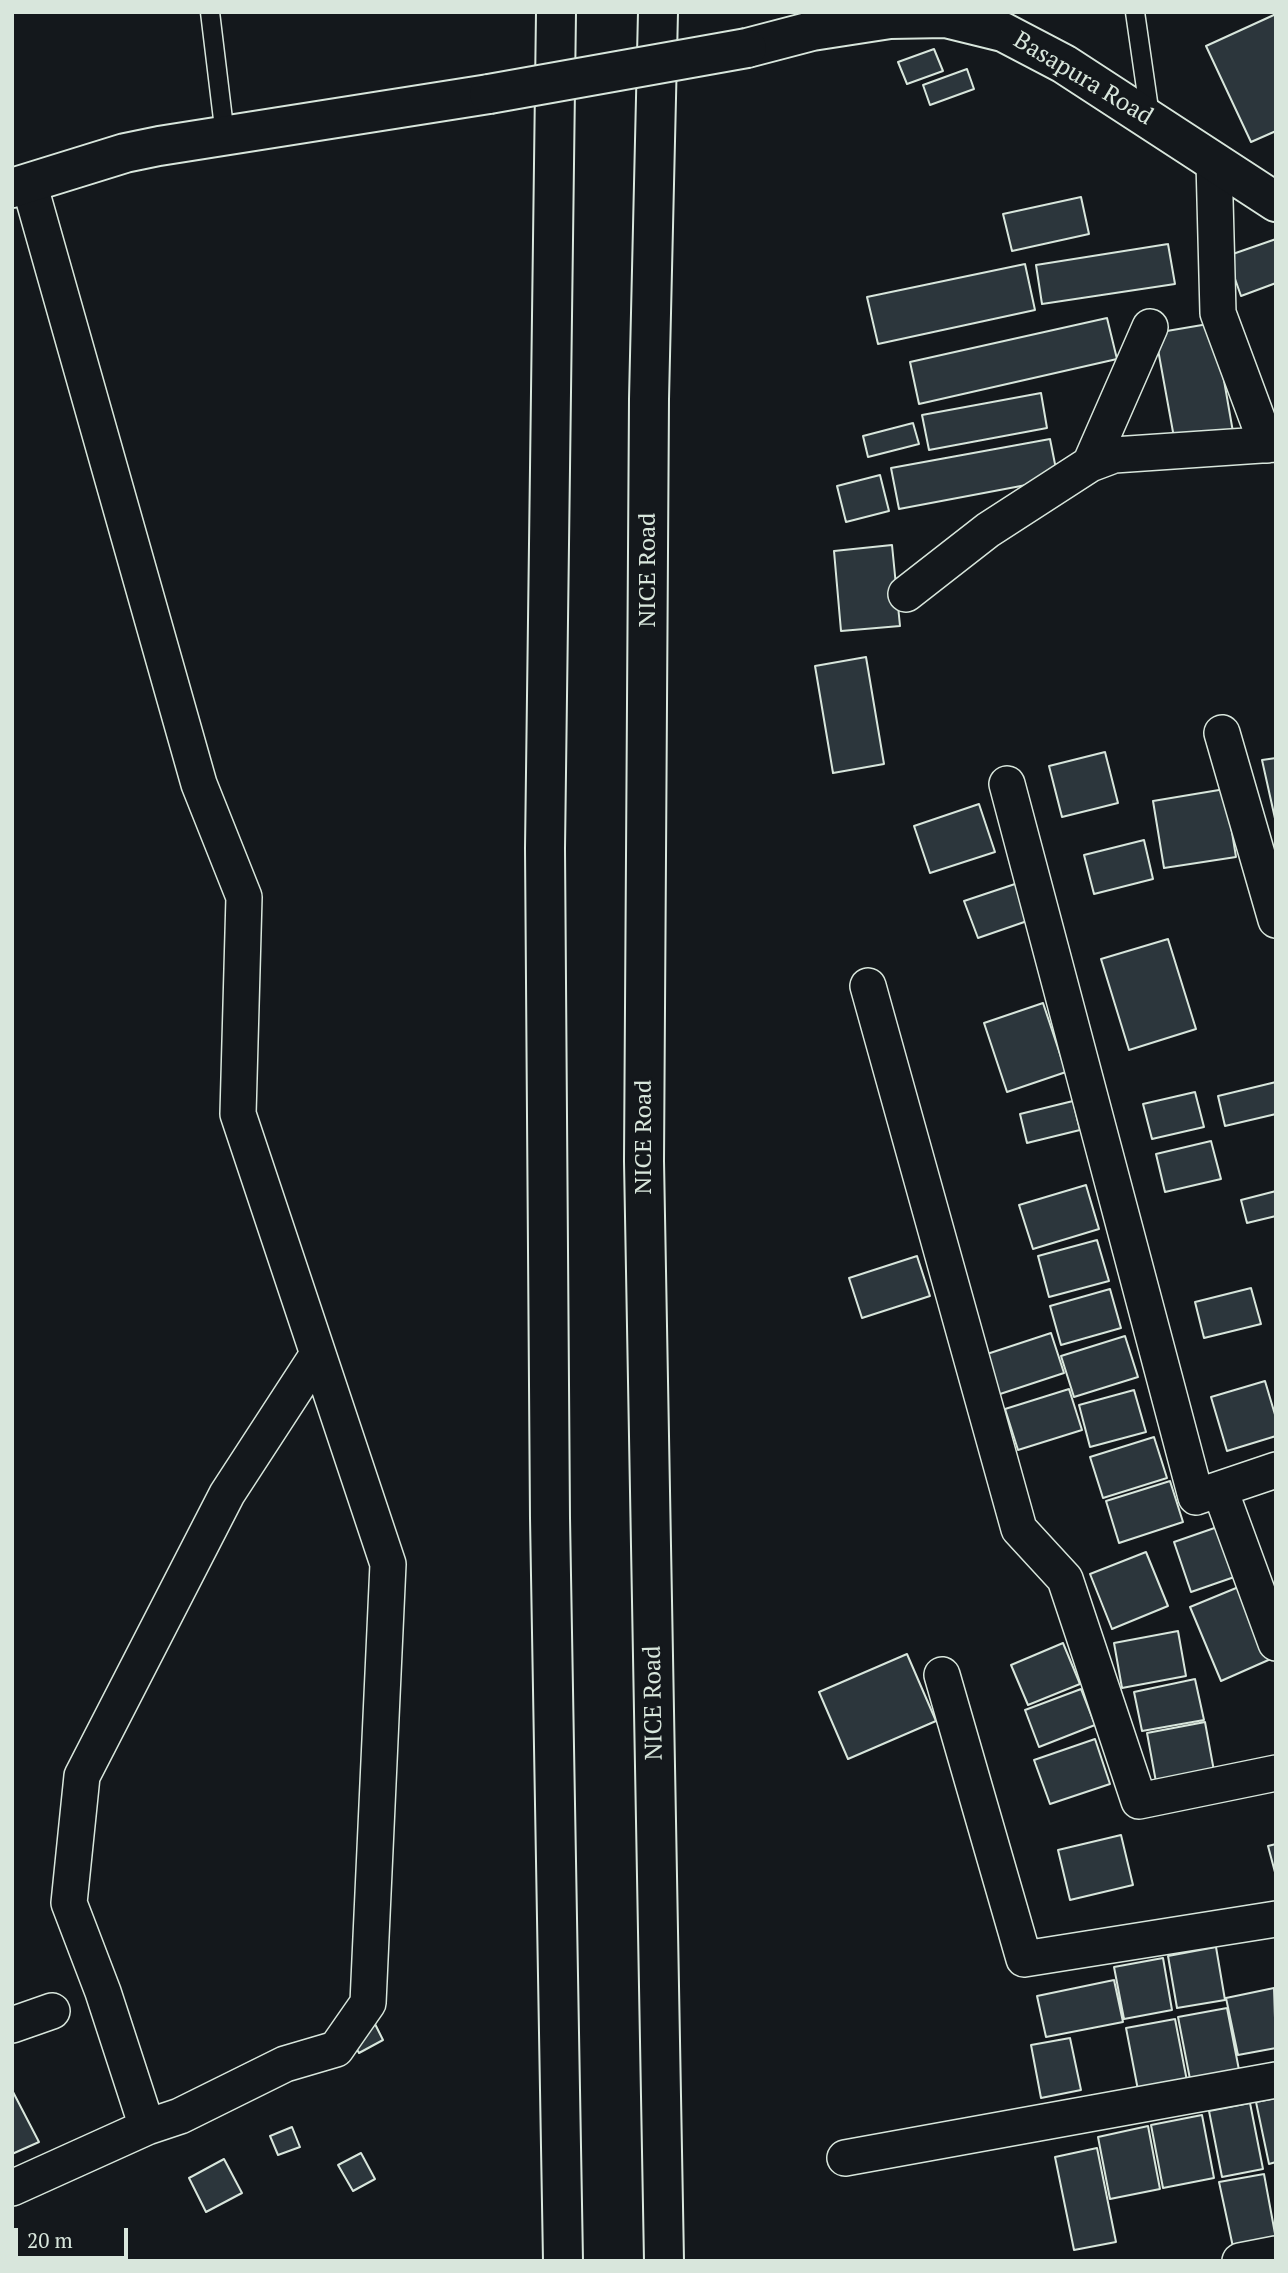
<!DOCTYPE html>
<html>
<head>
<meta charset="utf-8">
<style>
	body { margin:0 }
	#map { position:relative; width:1288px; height:2273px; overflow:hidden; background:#14181c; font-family:"PT Serif",serif }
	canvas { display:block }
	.frame { position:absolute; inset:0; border:14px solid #d8e6dc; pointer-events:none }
	.scale { position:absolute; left:14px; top:2228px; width:114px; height:32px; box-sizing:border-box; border:4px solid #d8e6dc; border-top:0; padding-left:9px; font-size:21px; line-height:24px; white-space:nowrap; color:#d8e6dc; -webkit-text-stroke:5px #14181c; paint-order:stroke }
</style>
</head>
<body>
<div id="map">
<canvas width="1288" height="2273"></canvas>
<div class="frame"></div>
<div class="scale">20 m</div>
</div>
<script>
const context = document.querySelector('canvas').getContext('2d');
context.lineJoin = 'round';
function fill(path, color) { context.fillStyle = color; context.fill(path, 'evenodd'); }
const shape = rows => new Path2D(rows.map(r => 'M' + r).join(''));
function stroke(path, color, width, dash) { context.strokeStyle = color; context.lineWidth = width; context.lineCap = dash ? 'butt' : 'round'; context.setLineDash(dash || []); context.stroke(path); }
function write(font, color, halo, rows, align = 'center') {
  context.font = font + ' "PT Serif",serif'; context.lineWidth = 5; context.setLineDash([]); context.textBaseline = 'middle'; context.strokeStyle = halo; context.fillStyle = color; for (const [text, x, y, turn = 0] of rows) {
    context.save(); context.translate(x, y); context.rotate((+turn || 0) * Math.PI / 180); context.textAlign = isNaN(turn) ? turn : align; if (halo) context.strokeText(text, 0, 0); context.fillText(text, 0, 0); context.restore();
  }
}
const building = shape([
	[1276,14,1276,131,1251,142,1206,46,1276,14],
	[934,49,943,71,907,84,898,62,934,49],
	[967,69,974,89,930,105,923,85,967,69],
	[1081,197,1089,234,1012,251,1003,214,1081,197],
	[1276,239,1276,283,1241,296,1227,256,1276,239],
	[1168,244,1175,284,1042,304,1036,265,1168,244],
	[1025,264,1035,310,878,344,867,297,1025,264],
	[1107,318,1117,359,919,404,910,362,1107,318],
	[1214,323,1233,432,1175,443,1155,333,1214,323],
	[1041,393,1047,428,929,450,922,415,1041,393],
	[913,423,919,444,868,457,863,436,913,423],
	[1050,439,1058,479,899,509,891,468,1050,439],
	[880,475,889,511,846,522,837,486,880,475],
	[892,545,900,626,841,631,834,551,892,545],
	[866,657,884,764,833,773,815,666,866,657],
	[1105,752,1118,803,1062,817,1049,766,1105,752],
	[1276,758,1276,823,1262,760,1276,758],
	[1225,789,1236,857,1164,868,1153,801,1225,789],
	[979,804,995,852,930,873,914,826,979,804],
	[1144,840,1153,879,1094,894,1084,855,1144,840],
	[1021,882,1033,919,978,938,964,901,1021,882],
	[1168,939,1196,1029,1129,1050,1101,959,1168,939],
	[1043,1003,1066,1072,1007,1092,984,1023,1043,1003],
	[1276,1082,1276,1114,1225,1126,1218,1096,1276,1082],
	[1195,1092,1204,1127,1152,1139,1143,1104,1195,1092],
	[1073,1101,1080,1130,1027,1143,1020,1114,1073,1101],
	[1211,1141,1221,1179,1165,1192,1156,1154,1211,1141],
	[1086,1185,1099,1229,1033,1249,1019,1205,1086,1185],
	[1276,1191,1276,1216,1247,1223,1241,1200,1276,1191],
	[1097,1240,1109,1281,1049,1297,1038,1256,1097,1240],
	[917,1256,930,1296,862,1318,849,1278,917,1256],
	[1251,1288,1261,1324,1204,1338,1195,1302,1251,1288],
	[1110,1289,1121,1328,1061,1345,1050,1306,1110,1289],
	[1051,1333,1064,1373,997,1395,984,1355,1051,1333],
	[1125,1336,1138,1377,1074,1397,1061,1356,1125,1336],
	[1265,1381,1276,1418,1276,1436,1227,1451,1211,1397,1265,1381],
	[1069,1389,1082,1430,1018,1450,1005,1409,1069,1389],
	[1134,1390,1146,1432,1090,1447,1079,1405,1134,1390],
	[1154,1437,1167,1478,1103,1498,1090,1457,1154,1437],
	[1170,1481,1183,1522,1119,1543,1106,1501,1170,1481],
	[1226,1524,1243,1574,1191,1592,1174,1542,1226,1524],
	[1146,1552,1168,1606,1112,1629,1090,1574,1146,1552],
	[1241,1586,1273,1658,1221,1681,1190,1607,1241,1586],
	[1178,1631,1186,1676,1122,1688,1114,1643,1178,1631],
	[1063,1643,1080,1684,1028,1705,1011,1665,1063,1643],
	[907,1654,936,1721,848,1759,819,1692,907,1654],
	[1195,1679,1204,1720,1142,1731,1134,1692,1195,1679],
	[1081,1689,1095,1725,1039,1747,1025,1710,1081,1689],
	[1205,1722,1214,1771,1156,1782,1147,1733,1205,1722],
	[1095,1739,1110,1784,1050,1804,1034,1760,1095,1739],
	[1121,1835,1133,1885,1070,1900,1058,1850,1121,1835],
	[1276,1844,1276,1876,1268,1846,1276,1844],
	[1216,1947,1225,2000,1177,2008,1168,1956,1216,1947],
	[1163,1958,1172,2010,1124,2019,1114,1967,1163,1958],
	[1114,1980,1123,2022,1046,2037,1037,1996,1114,1980],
	[1274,1988,1276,2048,1238,2055,1226,1998,1274,1988],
	[1227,2008,1239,2070,1190,2079,1178,2017,1227,2008],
	[1175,2019,1187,2081,1138,2090,1126,2028,1175,2019],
	[373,2020,383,2040,359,2053,348,2034,373,2020],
	[1070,2038,1081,2090,1041,2098,1031,2045,1070,2038],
	[12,2090,39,2142,12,2154,12,2090],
	[1276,2098,1276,2162,1269,2164,1256,2102,1276,2098],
	[1250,2103,1263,2169,1222,2177,1209,2111,1250,2103],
	[1202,2115,1214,2178,1163,2188,1151,2125,1202,2115],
	[1148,2126,1160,2189,1110,2199,1098,2137,1148,2126],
	[292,2127,300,2147,278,2155,270,2136,292,2127],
	[1097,2148,1116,2242,1074,2250,1055,2157,1097,2148],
	[361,2153,375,2179,353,2191,338,2165,361,2153],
	[224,2159,242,2193,206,2212,189,2178,224,2159],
	[1264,2174,1276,2239,1233,2247,1219,2182,1264,2174]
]);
const service = shape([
	[210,12,225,136],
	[1135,12,1150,116]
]);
const minor = shape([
	[1214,162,1218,313,1267,445],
	[1090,464,1150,327],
	[906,594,988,530,1090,464,1114,455,1276,444],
	[1222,733,1276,920],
	[1007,784,1196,1497,1276,1470],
	[868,986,1019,1529,1065,1579,1139,1801,1276,1773],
	[1220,1490,1276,1643],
	[942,1675,1024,1959,1276,1919],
	[12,2025,52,2011],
	[147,2127,103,1992,69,1903,82,1776,227,1494,318,1354],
	[845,2158,1276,2080],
	[12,2188,147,2127,180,2116,285,2064,336,2049,368,2003,388,1564,238,1114,244,897,199,784,29,183],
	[1240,2261,1276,2254]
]);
const tertiary = shape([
	[747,48,812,31,890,19,946,18,1003,32,1064,64,1276,202],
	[12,188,125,153,159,146,489,94]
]);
const motorway = shape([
	[556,12,545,848,550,1518,563,2261],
	[658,12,649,399,644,1161,664,2261]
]);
const tertiaryBridge = shape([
	[489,94,747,48]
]);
const streetNames = [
	["Basapura Road",1083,79,31],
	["NICE Road",648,570,-90],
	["NICE Road",644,1137,-90],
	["NICE Road",654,1703,-91]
];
fill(building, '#2c363c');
stroke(building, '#d8e6dc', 2);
stroke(service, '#d8e6dc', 21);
stroke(minor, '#d8e6dc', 38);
stroke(tertiary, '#d8e6dc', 42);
stroke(motorway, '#d8e6dc', 42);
stroke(service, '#14181c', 18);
stroke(minor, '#14181c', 35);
stroke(tertiary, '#14181c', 38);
stroke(motorway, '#14181c', 38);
stroke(tertiaryBridge, '#d8e6dc', 42, []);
stroke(tertiaryBridge, '#14181c', 38);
write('24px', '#d8e6dc', '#14181c', streetNames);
</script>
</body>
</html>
